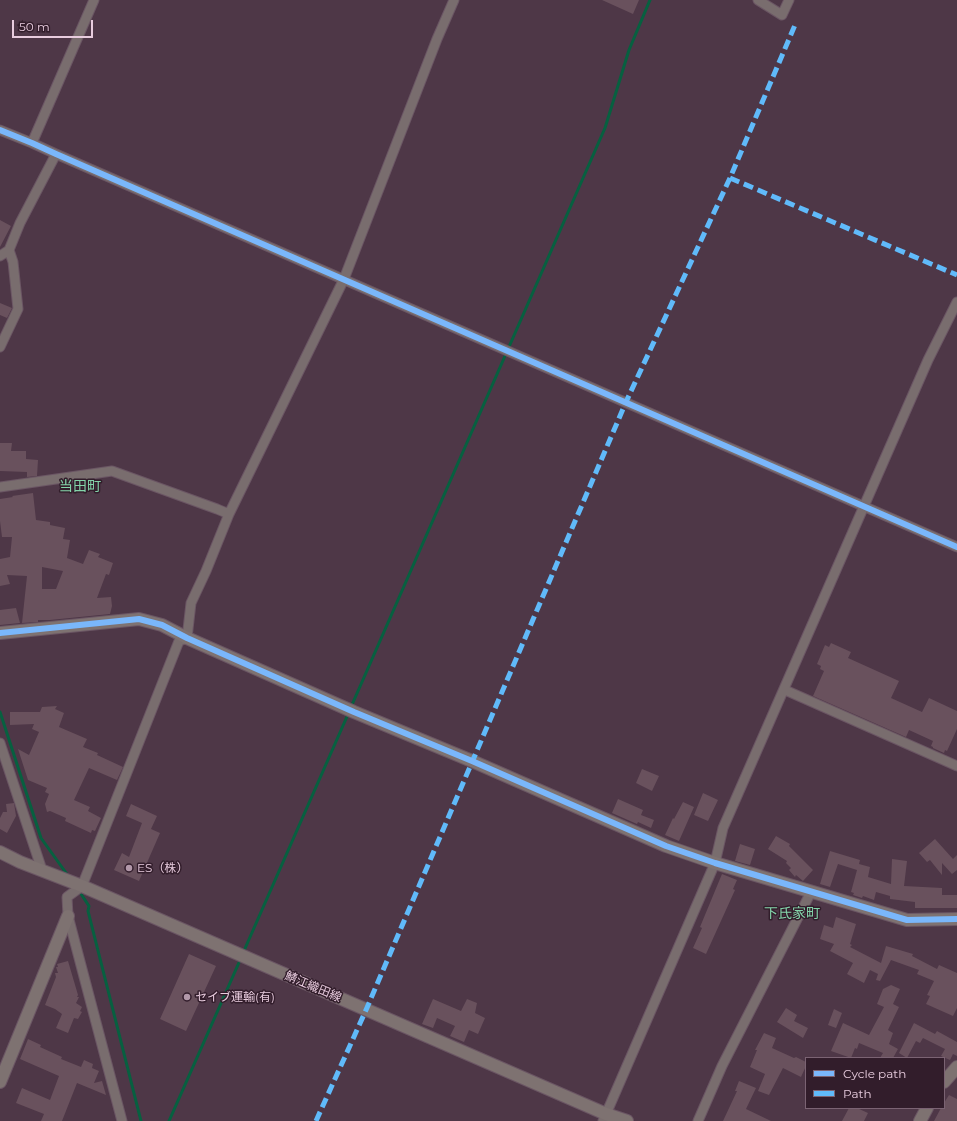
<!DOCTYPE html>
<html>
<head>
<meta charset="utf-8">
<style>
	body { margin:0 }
	#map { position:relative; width:957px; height:1121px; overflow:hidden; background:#4e3747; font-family:Montserrat,sans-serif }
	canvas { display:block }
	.legend { position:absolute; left:805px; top:1057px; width:140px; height:52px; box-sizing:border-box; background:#321d2b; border:1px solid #7b6373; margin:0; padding:5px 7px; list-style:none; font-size:12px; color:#e8ccde }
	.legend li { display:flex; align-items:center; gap:8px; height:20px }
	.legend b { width:20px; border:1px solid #7b6373 }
	.scale { position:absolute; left:12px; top:20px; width:81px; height:18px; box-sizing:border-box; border:2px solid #e8ccde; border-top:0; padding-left:5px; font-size:12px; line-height:14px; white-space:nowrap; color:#e8ccde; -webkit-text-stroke:3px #321d2b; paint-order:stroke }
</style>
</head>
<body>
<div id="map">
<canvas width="957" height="1121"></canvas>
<ul class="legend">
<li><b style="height:5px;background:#7ab7fb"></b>Cycle path</li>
<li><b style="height:5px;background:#60bafa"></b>Path</li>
</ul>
<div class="scale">50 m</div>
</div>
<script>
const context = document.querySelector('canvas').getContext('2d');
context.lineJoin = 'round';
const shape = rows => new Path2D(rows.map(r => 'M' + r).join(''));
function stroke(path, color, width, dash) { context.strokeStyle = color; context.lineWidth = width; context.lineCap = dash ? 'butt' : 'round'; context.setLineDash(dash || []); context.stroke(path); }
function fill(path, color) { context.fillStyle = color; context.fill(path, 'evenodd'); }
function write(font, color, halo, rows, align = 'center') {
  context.font = font + ' Montserrat,"Noto Sans JP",sans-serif'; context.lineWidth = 3; context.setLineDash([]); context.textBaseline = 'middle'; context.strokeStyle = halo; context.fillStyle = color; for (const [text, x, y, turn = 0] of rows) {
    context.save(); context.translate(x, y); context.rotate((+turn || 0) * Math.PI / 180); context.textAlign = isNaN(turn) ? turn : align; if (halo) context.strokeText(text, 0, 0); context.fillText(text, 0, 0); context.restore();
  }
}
const stream = shape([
	[351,707,605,128,629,50,650,0],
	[0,712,41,838,69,877],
	[79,891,89,906,88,911,141,1121],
	[243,953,349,712],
	[169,1121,241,958]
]);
const building = shape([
	[602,0,639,0,633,14],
	[0,220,11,226,0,247],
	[0,303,12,308,7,318,0,315],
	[0,443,12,443,11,451,26,451,26,459,38,460,37,476,27,477,27,472,0,471],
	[33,493,36,520,50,522,50,525,65,528,63,539,70,540,67,558,83,564,89,550,100,554,98,557,113,563,109,575,106,574,97,598,111,597,112,606,110,614,50,620,38,620,38,622,22,623,27,576,7,575,10,584,0,586,0,559,10,557,12,537,2,537,0,521,0,499,13,497,12,496],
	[42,567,63,571,56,589,42,589],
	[16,608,20,623,0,625,0,610],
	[831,643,851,652,848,658,899,681,891,698,922,712,929,698,957,711,957,729,947,751,945,750,944,753,933,748,933,747,931,746,933,741,909,730,906,737,813,696,824,671,820,669,821,666,817,664,825,645,829,647],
	[57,706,55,709,64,713,59,727,87,739,83,747,98,753,97,755,123,767,117,780,89,768,74,800,90,807,88,811,101,818,95,831,92,830,91,833,65,821,66,818,50,811,47,812,45,804,49,794,45,792,47,788,28,780,18,749,29,755,39,732,32,729,34,724,10,725,10,712,40,712,42,707],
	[642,769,659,776,652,791,636,783],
	[703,793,718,800,708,821,694,815],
	[618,799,643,810,641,815,654,820,651,828,638,822,637,824,612,813],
	[683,802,694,807,679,841,665,835,673,818,674,819],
	[14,803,16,816,7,833,0,829,0,818,3,812,7,812,6,804],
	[131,804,157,816,151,829,160,833,139,881,114,870,122,853,129,857,142,823,126,816],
	[776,836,790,844,789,846,813,870,803,881,796,875,795,877,789,870,791,868,786,863,787,861,768,849],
	[935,839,953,859,957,855,957,870,952,874,942,863,942,875,930,860,927,862,919,853],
	[740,844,755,849,750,865,735,861],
	[830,851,860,860,859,864,870,867,868,877,891,884,892,859,907,861,904,886,942,888,942,895,957,895,957,908,915,908,915,902,890,899,890,896,876,892,874,900,863,896,862,898,853,895,854,893,851,892,857,870,838,864,830,887,820,884],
	[722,874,737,880,733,889,735,890,706,954,693,948,702,928,700,927],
	[836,917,856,924,850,944,852,945,850,947,881,963,886,946,913,954,912,956,937,969,939,965,957,973,957,1008,953,1016,926,1004,930,996,927,995,934,981,917,974,919,970,891,960,880,981,876,980,878,974,870,970,864,983,847,974,853,963,830,951,834,944,820,939,824,925,833,928],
	[189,954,216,966,186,1031,160,1019],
	[68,961,78,995,77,997,79,997,76,1003,82,1007,80,1011,82,1012,78,1019,74,1018,68,1033,56,1028,62,1014,55,1009,45,1005,56,977,55,973,58,973,56,967,58,967,57,964],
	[891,985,900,989,893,1004,899,1007,888,1030,893,1033,889,1044,898,1049,893,1058,880,1058,883,1053,859,1043,857,1049,855,1048,851,1058,831,1051,843,1023,869,1035,884,1007,877,1004,883,989],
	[433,999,461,1011,467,999,477,1003,475,1013,485,1018,478,1034,469,1030,464,1042,450,1036,455,1026,437,1018,433,1028,422,1024],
	[786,1008,797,1015,794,1021,808,1028,803,1038,777,1022],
	[834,1009,842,1013,836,1028,828,1025],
	[914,1023,935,1034,937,1031,957,1042,957,1056,953,1054,950,1060,941,1056,945,1049,923,1038,920,1043,916,1041,907,1058,899,1053],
	[764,1033,776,1038,772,1048,794,1058,796,1057,806,1062,806,1066,801,1077,783,1068,769,1095,758,1091,765,1074,750,1067,757,1050,755,1050],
	[28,1039,41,1045,40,1047,62,1057,61,1059,81,1067,84,1060,93,1064,92,1068,99,1071,94,1083,102,1081,106,1095,77,1083,62,1121,41,1121,44,1114,16,1103,22,1088,50,1100,59,1076,20,1059],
	[739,1081,756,1088,746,1109,771,1121,723,1121,737,1091,735,1091],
	[949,1095,957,1099,957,1121,934,1121,941,1108,944,1108,944,1103],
	[849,1108,857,1108,868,1113,864,1121,842,1121]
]);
const street = shape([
	[758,0,782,15,789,0],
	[0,130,32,143,56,154,957,547],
	[32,143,94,0],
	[0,256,9,250,20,223,56,154],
	[0,347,18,309,13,262,9,250],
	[0,487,112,471,217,509,229,514],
	[785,690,957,766],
	[0,743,42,870],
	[122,1121,68,916,67,897,82,886,179,641,187,638,191,603,206,571,229,514,344,279,437,39,454,0],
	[603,1121,715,863,723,828,928,360,957,302],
	[698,1121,722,1066,811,892]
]);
const secondary = shape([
	[0,633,139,619,162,625,187,638,354,712,472,761,666,846,715,863,907,920,957,919],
	[0,852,20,862,82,886,606,1114,627,1121],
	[0,1082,68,916],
	[944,1082,957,1067],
	[920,1121,927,1108]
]);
const quiet = shape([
	[730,178,957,275],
	[316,1121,366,1010,626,402,730,178,795,25]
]);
const cycleway = shape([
	[0,130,32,143,56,154,957,547],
	[0,633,139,619,162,625,187,638,354,712,472,761,666,846,715,863,907,920,957,919]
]);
const markers = [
	[129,868,4,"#b298a9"],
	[187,997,4,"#b298a9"]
];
const poiNames = [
	["ES（株）",137,868],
	["セイブ運輸(有)",195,997]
];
const streetNames = [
	["鯖江織田線",313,987,23]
];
const quarterNames = [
	["当田町",80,487],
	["下氏家町",792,914]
];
stroke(stream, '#076040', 3);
fill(building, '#69515d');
stroke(street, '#6b5664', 11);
stroke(secondary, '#6b5664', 14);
stroke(street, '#796d6e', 9);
stroke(secondary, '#7e7271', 12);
stroke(quiet, '#60bafa', 5, [10, 5]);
stroke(cycleway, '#7ab7fb', 6);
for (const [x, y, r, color] of markers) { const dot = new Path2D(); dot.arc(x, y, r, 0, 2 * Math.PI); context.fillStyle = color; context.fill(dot); stroke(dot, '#321d2b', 1.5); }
write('12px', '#e8ccde', '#321d2b', poiNames, 'left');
write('12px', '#e8ccde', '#321d2b', streetNames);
write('14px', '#84d4aa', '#321d2b', quarterNames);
</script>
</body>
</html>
